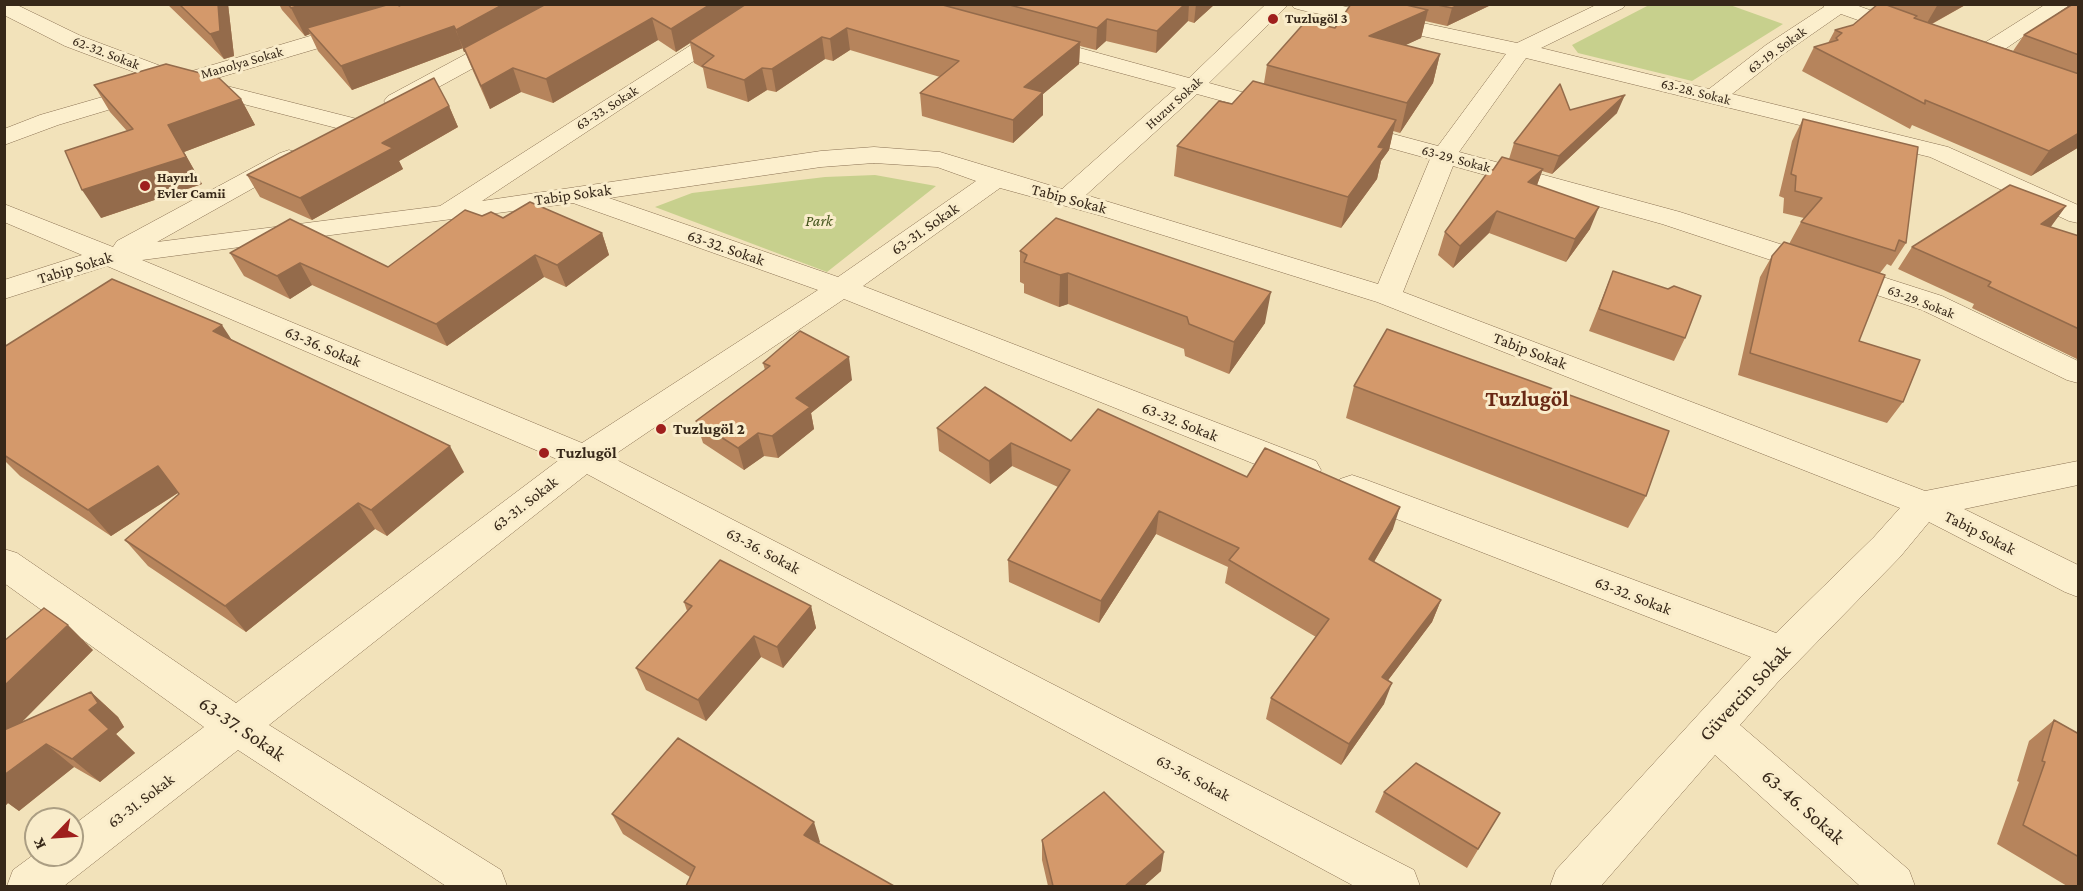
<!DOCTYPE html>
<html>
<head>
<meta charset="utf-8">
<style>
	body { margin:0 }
	#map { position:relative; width:2083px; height:891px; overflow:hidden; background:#f2e2ba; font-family:"Crimson Pro",serif }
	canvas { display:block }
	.frame { position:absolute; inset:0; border:6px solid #372819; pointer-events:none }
	.north { position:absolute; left:24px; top:807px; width:60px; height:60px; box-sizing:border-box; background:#f9ecca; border:2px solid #ab9e83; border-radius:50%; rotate:245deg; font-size:16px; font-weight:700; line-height:24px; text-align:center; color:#372819 }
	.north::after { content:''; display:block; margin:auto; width:21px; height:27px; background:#9f1f1d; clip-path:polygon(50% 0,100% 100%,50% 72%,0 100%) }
</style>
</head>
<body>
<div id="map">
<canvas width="2083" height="891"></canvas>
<div class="frame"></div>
<div class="north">K</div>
</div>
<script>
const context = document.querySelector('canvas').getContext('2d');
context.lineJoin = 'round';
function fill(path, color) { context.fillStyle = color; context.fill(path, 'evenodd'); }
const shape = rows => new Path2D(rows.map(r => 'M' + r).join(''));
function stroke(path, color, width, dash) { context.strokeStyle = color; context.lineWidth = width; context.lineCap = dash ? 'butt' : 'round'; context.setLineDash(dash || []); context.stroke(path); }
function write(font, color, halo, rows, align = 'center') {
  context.font = font + ' "Crimson Pro",serif'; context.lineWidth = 6; context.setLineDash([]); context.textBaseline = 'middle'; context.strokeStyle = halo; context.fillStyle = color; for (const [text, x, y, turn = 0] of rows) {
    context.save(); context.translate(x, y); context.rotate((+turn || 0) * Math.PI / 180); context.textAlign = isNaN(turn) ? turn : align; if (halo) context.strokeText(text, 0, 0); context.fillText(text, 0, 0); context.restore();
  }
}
const green = shape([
	[1649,5,1730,5,1783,24,1692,81,1578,53,1572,45],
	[875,175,936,186,827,272,655,207,692,193,825,177]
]);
const minor = shape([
	[4,4,15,4,81,36,182,74,347,25,355,24,363,25,366,30,363,35,207,81,361,120,364,125,361,130,352,132,181,88,58,125,4,145,4,129,40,115,158,81,65,46,4,15,4,4],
	[559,4,586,4,583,8,404,106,396,108,388,106,384,101,388,96,559,4],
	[755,4,780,4,482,201,821,151,874,147,940,152,1062,189,1176,88,1028,48,1025,43,1028,38,1036,36,1189,78,1266,4,1289,4,1209,83,1289,105,1293,110,1289,115,1281,117,1197,94,1086,195,1378,284,1430,159,1339,134,1336,129,1339,124,1348,122,1438,146,1506,54,1301,10,1294,8,1291,4,1333,4,1517,43,1598,4,1626,4,1623,8,1541,48,1709,89,1766,45,1824,7,1822,4,1853,4,1914,26,1917,31,1914,36,1906,37,1841,14,1782,55,1732,94,1948,147,2078,205,2078,223,2069,221,1930,157,1526,58,1459,152,1680,212,1942,296,2078,361,2078,383,2067,380,1922,310,1662,224,1453,166,1403,292,1925,491,2078,461,2078,485,1964,509,2078,565,2078,597,2065,592,1929,522,1900,557,1777,683,1740,725,1909,870,1915,886,1860,886,1715,755,1601,886,1550,886,1556,870,1751,657,1340,497,1335,488,1340,479,1352,475,1364,479,1776,633,1874,537,1900,508,1377,302,1102,216,1000,188,863,286,1316,461,1321,470,1316,479,1304,482,1292,479,844,299,611,457,1414,870,1420,886,1354,886,587,474,269,725,501,870,507,886,446,886,238,750,64,886,7,886,13,870,36,853,72,855,72,826,204,727,4,583,4,549,17,553,236,703,559,460,107,266,4,299,4,280,82,255,4,222,4,204,113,247,117,241,280,153,289,150,298,153,302,158,298,163,157,242,440,206,755,4],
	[874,163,937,167,976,181,838,277,609,198,821,167,874,163],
	[573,203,818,290,582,443,142,260,573,203],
	[2046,4,2071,4,1986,62,1978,64,1970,62,1967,57,1970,52,2046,4]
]);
const wall = shape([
	[167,4,228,4,234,56,224,59],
	[279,4,398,4,399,6,403,4,1215,4,1194,23,1188,21,1156,53,1106,41,1096,50,1080,46,1079,64,1043,94,1043,115,1013,143,922,116,920,93,940,77,850,50,833,61,825,59,776,92,767,90,748,102,707,88,703,68,694,63,690,43,676,52,658,40,553,103,521,92,490,109,473,71,465,52,464,52,463,48,352,90,318,51,310,34,305,36,282,10],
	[1351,4,1493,4,1447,26,1425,21,1421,38,1405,45,1440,54,1433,83,1400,133,1393,131,1389,150,1381,161,1377,179,1341,228,1174,176,1177,146,1232,104,1264,83,1267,65,1335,28],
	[1889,4,1967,4,1932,24,2013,51,2024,35,2079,4,2079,147,2031,176,1912,125,1910,129,1802,71,1814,47,1828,43,1835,30,1853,25,1888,6],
	[94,85,241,99,255,125,184,152,202,184,101,218,127,131,110,112],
	[449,106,458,127,399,161,403,169,312,220,260,197,247,175],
	[1570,110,1617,113,1552,174,1542,171,1537,185,1590,229,1566,262,1489,233,1453,268,1438,255,1445,232,1493,170,1509,159,1514,143],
	[1803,119,1906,243,1891,266,1887,264,1880,273,1859,341,1903,402,1887,423,1738,375,1760,277,1772,256,1789,244,1801,222,1804,218,1783,213,1784,198,1779,196,1792,141],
	[2066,206,2050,227,2079,236,2079,360,1972,308,1974,304,1898,269,1912,247],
	[482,216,503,218,602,233,609,255,566,287,544,277,447,346,312,285,290,299,244,276,230,253,388,267],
	[1020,251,1265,323,1229,374,1185,356,1184,349,1068,304,1059,307,1024,293,1024,284,1020,282],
	[1613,271,1685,338,1674,361,1589,331],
	[231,340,464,472,387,536,375,529,246,632,148,566,125,540,179,494,178,493,111,536,20,476,4,460,4,347],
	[763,363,852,380,811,413,814,429,778,458,764,456,744,470,703,443,696,421,765,370],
	[1354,386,1646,496,1628,528,1346,418],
	[937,428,1071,441,1247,477,1393,529,1374,562,1441,600,1432,622,1388,680,1384,704,1341,765,1266,719,1271,698,1316,637,1225,583,1228,567,1156,534,1099,623,1009,582,1008,560,1058,487,1012,466,990,484,939,451],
	[684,602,811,606,816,628,783,668,761,657,706,721,646,690,636,668,687,611],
	[4,641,93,650,21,723,91,692,118,717,124,727,116,734,135,753,100,782,74,767,19,811,8,803,4,807],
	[2054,720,2079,734,2079,886,2067,886,1997,844,2019,782,2017,781,2029,741],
	[1384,792,1500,813,1467,868,1375,812],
	[612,814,820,842,690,877,623,834],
	[1042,840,1161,871,1144,886,1048,886,1042,860]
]);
const shadedWall = shape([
	[218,4,228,4,234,56,224,59,210,34],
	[303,4,390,4,307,28,310,34,305,36,291,8],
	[504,4,553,4,464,52,456,30],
	[711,4,750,4,689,41,690,43,676,52,671,29],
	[1185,4,1189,4,1188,21,1156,53,1157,31],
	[1196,4,1215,4,1194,23],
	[1460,4,1493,4,1447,26,1452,8],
	[1938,4,1967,4,1924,28],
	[1428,10,1421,38,1363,65,1369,36],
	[652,18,658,40,553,103,546,79],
	[1107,19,1106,41,1096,50,1097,28],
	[454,26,463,48,352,90,341,66],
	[847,28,850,50,833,61,830,39],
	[822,37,825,59,776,92,772,69],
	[1080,42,1079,64,1043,94,1043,115,1013,143,1013,120,1024,87],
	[1440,54,1433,83,1400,133,1407,103],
	[513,68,521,92,490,109,481,86],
	[762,68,767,90,748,102,744,80],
	[1625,95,1617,113,1552,174,1559,156],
	[241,99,255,125,184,152,202,184,101,218,82,190,168,125],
	[449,106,458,127,399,161,403,169,312,220,300,198,382,143],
	[1396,120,1389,150,1381,161,1377,179,1341,228,1348,197,1378,147],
	[2079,133,2079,147,2031,176,2049,151],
	[1543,169,1535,190,1528,182],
	[2066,206,2050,228,2041,224],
	[1599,207,1590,229,1566,262,1575,239],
	[1497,211,1489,233,1453,268,1460,246],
	[602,233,609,255,566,287,557,265],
	[535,255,544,277,447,346,436,324],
	[300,263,312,285,290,299,277,276],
	[1068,273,1068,304,1059,307,1060,275],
	[1271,292,1265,323,1229,374,1234,342],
	[222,325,239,351,213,331],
	[849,357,852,380,811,413,814,429,778,458,772,436,796,398],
	[758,433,764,456,744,470,738,448],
	[1011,443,1012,466,990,484,989,461],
	[450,446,464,472,387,536,371,510],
	[158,466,179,492,111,536,88,510],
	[358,503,375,529,246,632,225,606],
	[1400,507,1393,529,1362,582,1369,559],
	[1159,511,1156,534,1099,623,1101,601],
	[1441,600,1432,622,1374,699,1382,677],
	[811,606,816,628,783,668,777,647],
	[68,625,93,650,4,740,4,686],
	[754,636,761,657,706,721,698,700],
	[1392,683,1384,704,1341,765,1349,744],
	[91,692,118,717,124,727,116,734,135,753,100,782,72,759,89,710],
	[46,744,74,767,19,811,8,803,4,807,4,775],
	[814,822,820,842,811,854,804,835],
	[1164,852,1161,871,1144,886,1125,886]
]);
const building = shape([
	[179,4,218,4,220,31,210,34,179,4],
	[288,4,303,4,291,8,288,4],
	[390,4,398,4,399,6,403,4,504,4,456,30,454,26,341,66,307,28,390,4],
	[546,4,711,4,671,29,652,18,546,79,513,68,481,86,464,48,546,4],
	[746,4,939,4,1080,42,1024,87,1043,92,1013,120,920,93,959,61,847,28,830,39,822,37,772,69,762,68,744,80,702,66,714,56,689,41,746,4],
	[1006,4,1185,4,1157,31,1107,19,1097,28,1006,4],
	[1351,4,1402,4,1428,10,1369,36,1440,54,1407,103,1267,65,1306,21,1335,28,1351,4],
	[1433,4,1460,4,1452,8,1433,4],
	[1878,4,1884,4,1917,16,1914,18,2079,74,2079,133,2049,151,1925,100,1925,104,1814,47,1838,40,1836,38,1842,33,1835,30,1853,25,1878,4],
	[2073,4,2079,4,2079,55,2024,35,2073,4],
	[166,64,219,78,241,99,168,125,186,157,82,190,65,151,133,129,94,85,166,64],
	[434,78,449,106,382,143,393,148,300,198,247,175,434,78],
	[1253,81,1396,120,1378,147,1384,148,1348,197,1177,146,1219,101,1232,104,1253,81],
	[1560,84,1570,110,1625,95,1559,156,1514,143,1560,84],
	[1803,119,1918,147,1906,243,1899,240,1895,251,1801,222,1822,198,1795,191,1796,176,1791,174,1803,119],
	[1502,157,1543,169,1528,182,1599,207,1575,239,1497,211,1460,246,1445,232,1490,169,1493,170,1502,157],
	[2010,185,2066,206,2041,224,2079,236,2079,329,1988,286,1991,282,1912,247,2010,185],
	[530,202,602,233,557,265,535,255,436,324,300,263,277,276,230,253,290,219,388,267,465,210,482,216,491,212,503,218,530,202],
	[1056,218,1271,292,1234,342,1189,324,1187,317,1068,273,1060,275,1024,262,1027,255,1020,251,1056,218],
	[1784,242,1885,275,1859,341,1920,360,1903,402,1750,353,1772,256,1784,242],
	[1613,271,1668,289,1674,286,1701,296,1685,338,1599,309,1613,271],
	[112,279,222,325,213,331,450,446,371,510,358,503,225,606,125,540,179,494,158,466,88,510,4,455,4,347,112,279],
	[1387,329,1669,431,1646,496,1354,386,1387,329],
	[800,331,849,357,796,398,810,407,772,436,758,433,738,448,696,421,770,366,763,363,800,331],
	[985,387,1071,441,1098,409,1247,477,1265,448,1400,507,1369,559,1441,600,1382,677,1392,683,1349,744,1271,698,1329,619,1229,560,1239,548,1159,511,1101,601,1008,560,1070,470,1011,443,989,461,937,428,985,387],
	[720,560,811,606,777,647,754,636,698,700,636,668,692,606,684,602,720,560],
	[44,608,68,625,4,686,4,641,44,608],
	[91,692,98,703,89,710,109,729,72,759,46,744,4,775,4,730,91,692],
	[2054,720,2079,734,2079,857,2023,825,2045,762,2042,761,2054,720],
	[678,738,814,822,804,835,894,886,686,886,695,867,612,814,678,738],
	[1416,763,1500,813,1478,849,1384,792,1416,763],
	[1104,792,1164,852,1125,886,1053,886,1042,840,1104,792]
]);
const markers = [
	[1273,19,6,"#9f1f1d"],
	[145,186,6,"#9f1f1d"],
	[661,429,6,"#9f1f1d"],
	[544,453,6,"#9f1f1d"]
];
const farPoinames = [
	["Tuzlugöl 3",1285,19],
	["Hayırlı",157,178],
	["Evler Camii",157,194]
];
const farStreetnames = [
	["63-19. Sokak",1777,50,-36],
	["62-32. Sokak",106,53,21],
	["Manolya Sokak",242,63,-16],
	["63-28. Sokak",1696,92,14],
	["Huzur Sokak",1174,103,-42],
	["63-33. Sokak",607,108,-32],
	["63-29. Sokak",1456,159,15],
	["63-29. Sokak",1921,302,21]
];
const streetNames = [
	["Tabip Sokak",573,195,-8],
	["Tabip Sokak",1069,199,15],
	["63-31. Sokak",925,229,-35],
	["63-32. Sokak",726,248,19],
	["Tabip Sokak",75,268,-17],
	["63-36. Sokak",323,347,23],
	["Tabip Sokak",1530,351,21],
	["63-32. Sokak",1180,422,22],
	["63-31. Sokak",525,504,-38],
	["Tabip Sokak",1980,533,27],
	["63-36. Sokak",763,551,28],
	["63-32. Sokak",1633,596,21],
	["63-36. Sokak",1193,778,28],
	["63-31. Sokak",141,801,-37]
];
const parkNames = [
	["Park",819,221]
];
const poiNames = [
	["Tuzlugöl 2",673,429],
	["Tuzlugöl",556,453]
];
const nearStreetnames = [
	["Güvercin Sokak",1745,693,-47],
	["63-37. Sokak",242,729,34],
	["63-46. Sokak",1803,807,41]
];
const districtNames = [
	["Tuzlugöl",1527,399]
];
fill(green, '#c7d08d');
stroke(minor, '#8a7153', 1);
fill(minor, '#fcefcd');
fill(wall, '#b6845c');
fill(shadedWall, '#946b4b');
fill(building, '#d4996b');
stroke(building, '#946b4b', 1.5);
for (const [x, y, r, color] of markers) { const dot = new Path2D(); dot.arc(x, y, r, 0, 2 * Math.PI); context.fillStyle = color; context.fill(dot); stroke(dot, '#f9ecca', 2); }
write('bold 14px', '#372819', '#f9ecca', farPoinames, 'left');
write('14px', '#372819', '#f9ecca', farStreetnames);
write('16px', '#372819', '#f9ecca', streetNames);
write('italic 16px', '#46561e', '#f9ecca', parkNames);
write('bold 16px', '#372819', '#f9ecca', poiNames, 'left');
write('20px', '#372819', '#f9ecca', nearStreetnames);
write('bold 22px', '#682814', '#f9ecca', districtNames);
</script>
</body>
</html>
